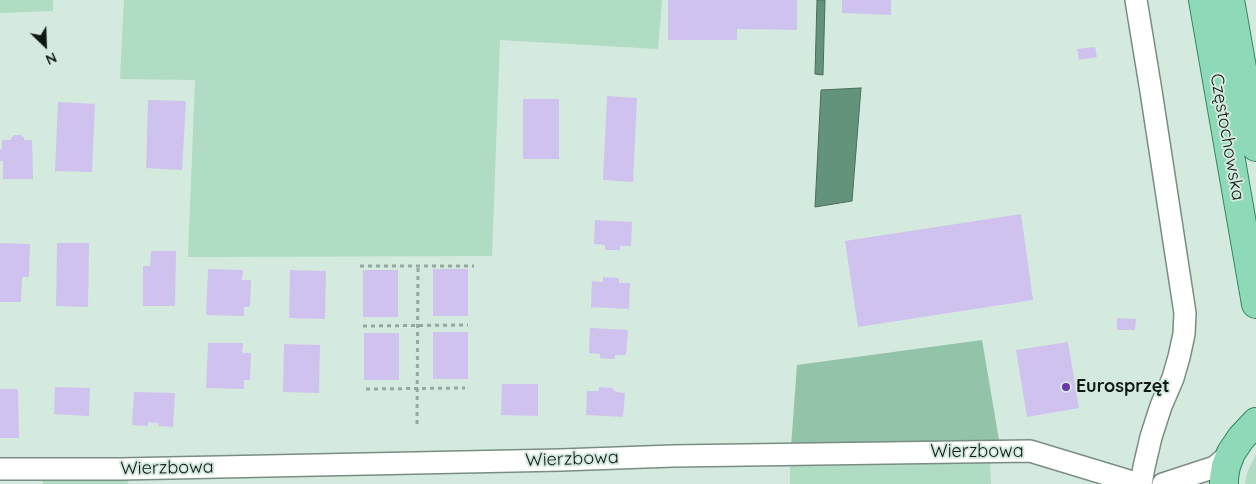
<!DOCTYPE html>
<html>
<head>
<meta charset="utf-8">
<style>
	body { margin:0 }
	#map { position:relative; width:1256px; height:484px; overflow:hidden; background:#d4eade; font-family:Quicksand,sans-serif }
	canvas { display:block }
	.north { position:absolute; left:20px; top:20px; width:50px; height:50px; -webkit-text-stroke:4px #d4eade; paint-order:stroke; rotate:156deg; font-size:14px; font-weight:700; line-height:20px; text-align:center; color:#101813 }
	.north::after { content:''; display:block; margin:auto; width:18px; height:22px; background:#101813; clip-path:polygon(50% 0,100% 100%,50% 72%,0 100%) }
</style>
</head>
<body>
<div id="map">
<canvas width="1256" height="484"></canvas>
<div class="north">N</div>
</div>
<script>
const context = document.querySelector('canvas').getContext('2d');
context.lineJoin = 'round';
function fill(path, color) { context.fillStyle = color; context.fill(path, 'evenodd'); }
const shape = rows => new Path2D(rows.map(r => 'M' + r).join(''));
function stroke(path, color, width, dash) { context.strokeStyle = color; context.lineWidth = width; context.lineCap = dash ? 'butt' : 'round'; context.setLineDash(dash || []); context.stroke(path); }
function write(font, color, halo, rows, align = 'center') {
  context.font = font + ' Quicksand,sans-serif'; context.lineWidth = 4; context.setLineDash([]); context.textBaseline = 'middle'; context.strokeStyle = halo; context.fillStyle = color; for (const [text, x, y, turn = 0] of rows) {
    context.save(); context.translate(x, y); context.rotate((+turn || 0) * Math.PI / 180); context.textAlign = isNaN(turn) ? turn : align; if (halo) context.strokeText(text, 0, 0); context.fillText(text, 0, 0); context.restore();
  }
}
const green = shape([
	[0,0,53,0,53,11,0,13],
	[124,0,662,0,658,49,500,40,492,256,188,257,195,80,120,79],
	[1256,454,1256,484,1245,484,1247,473],
	[990,461,991,484,790,484,790,466],
	[42,478,128,478,128,484,43,484]
]);
const forest = shape([
	[982,340,999,440,791,447,797,365]
]);
const water = shape([
	[817,0,825,0,823,75,815,74,817,0],
	[861,88,852,201,815,207,821,90,861,88]
]);
const building = shape([
	[668,0,797,0,797,30,737,29,737,40,668,40],
	[842,0,891,0,891,15,842,13],
	[1095,47,1097,57,1079,60,1077,49],
	[607,96,637,98,633,182,603,180],
	[523,99,559,99,559,159,523,159],
	[148,100,186,101,182,170,146,168],
	[58,102,95,104,92,172,55,171],
	[14,135,21,135,24,138,24,140,32,140,33,179,3,179,3,161,0,161,0,149,2,149,2,140,11,140,11,138],
	[1021,214,1033,300,858,327,845,241],
	[595,220,632,222,631,246,620,246,620,250,605,250,605,245,594,244],
	[0,243,30,244,29,277,22,277,21,302,0,302],
	[57,243,89,243,88,307,56,306],
	[151,251,176,251,175,306,143,306,143,266,150,266],
	[208,269,243,270,242,280,251,280,250,307,244,307,244,316,206,315],
	[433,269,468,269,468,316,433,316],
	[290,270,326,271,325,319,289,318],
	[363,270,398,270,398,317,363,317],
	[603,277,619,278,619,283,630,283,629,309,591,307,592,281,603,282],
	[1117,318,1136,319,1135,330,1117,330],
	[590,328,628,330,626,355,615,355,615,359,600,358,600,354,589,353],
	[433,332,468,332,468,379,433,379],
	[364,333,399,333,399,380,364,380],
	[1068,342,1079,408,1027,417,1016,350],
	[208,343,243,343,242,353,251,353,250,380,244,380,244,389,206,388],
	[284,344,320,345,319,393,283,392],
	[502,384,538,384,538,416,501,415],
	[55,387,90,388,89,416,54,414],
	[599,387,612,388,616,392,625,393,623,417,586,415,587,391,599,391],
	[0,389,18,389,19,438,0,438],
	[134,392,175,393,173,427,158,426,159,423,148,422,148,426,132,425]
]);
const path = shape([
	[360,266,474,266],
	[363,326,468,325],
	[366,389,465,388],
	[417,424,418,266]
]);
const minor = shape([
	[1136,0,1151,91,1185,313,1184,334,1179,357,1173,378,1161,406,1151,437,1144,467,1141,484],
	[0,469,121,469,561,460,673,456,1030,451,1139,484],
	[1163,484,1215,467,1231,453]
]);
const major = shape([
	[1203,0,1256,304],
	[1230,0,1256,147],
	[1224,484,1224,478,1226,466,1231,453,1241,438,1256,422]
]);
const markers = [
	[1066,387,5,"#6c36ac"]
];
const streetNames = [
	["Częstochowska",1227,137,80],
	["Wierzbowa",977,452],
	["Wierzbowa",572,459,-2],
	["Wierzbowa",167,468,-1]
];
const poiNames = [
	["Eurosprzęt",1076,387]
];
fill(green, '#afdcc3');
fill(forest, '#93c3a9');
fill(water, '#64937b');
stroke(water, '#4b6e5c', 1);
fill(building, '#d0c2ee');
stroke(minor, '#798d82', 24);
stroke(major, '#30855f', 30);
stroke(path, '#97a99f', 3, [4, 4]);
stroke(minor, '#fff', 21);
stroke(major, '#8ed9b8', 28);
for (const [x, y, r, color] of markers) { const dot = new Path2D(); dot.arc(x, y, r, 0, 2 * Math.PI); context.fillStyle = color; context.fill(dot); stroke(dot, '#d4eade', 2); }
write('18px', '#101813', '#d4eade', streetNames);
write('bold 18px', '#101813', '#d4eade', poiNames, 'left');
</script>
</body>
</html>
